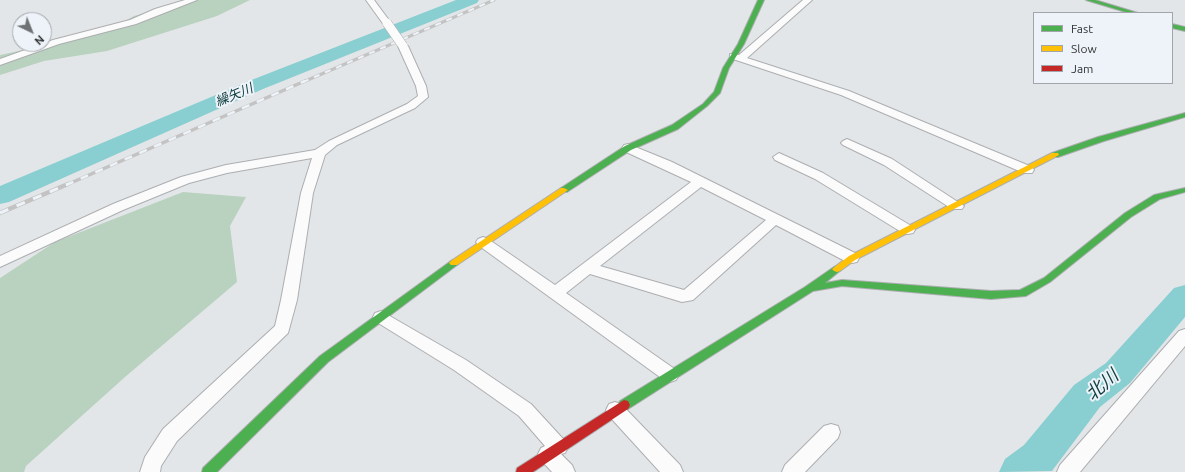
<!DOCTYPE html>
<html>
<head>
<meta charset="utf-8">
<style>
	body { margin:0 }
	#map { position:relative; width:1185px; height:472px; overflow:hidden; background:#e3e6e8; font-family:Ubuntu,sans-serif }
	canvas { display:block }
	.legend { position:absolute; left:1033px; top:12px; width:140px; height:72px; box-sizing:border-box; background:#edf3f8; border:1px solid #a2a6aa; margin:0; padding:5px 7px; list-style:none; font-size:12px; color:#313335 }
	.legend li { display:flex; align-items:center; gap:8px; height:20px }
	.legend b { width:20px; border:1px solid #a2a6aa }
	.north { position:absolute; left:12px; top:12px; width:40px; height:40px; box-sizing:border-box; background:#edf3f8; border:1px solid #a2a6aa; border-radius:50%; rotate:137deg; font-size:11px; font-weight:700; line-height:16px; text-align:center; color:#313335 }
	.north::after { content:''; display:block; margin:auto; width:14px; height:18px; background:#6f7274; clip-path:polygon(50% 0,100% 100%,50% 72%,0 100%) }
</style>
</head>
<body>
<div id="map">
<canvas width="1185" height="472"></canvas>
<ul class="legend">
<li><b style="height:5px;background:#4caf50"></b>Fast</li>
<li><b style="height:5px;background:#ffc107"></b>Slow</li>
<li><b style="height:5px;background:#c62828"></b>Jam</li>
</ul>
<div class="north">N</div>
</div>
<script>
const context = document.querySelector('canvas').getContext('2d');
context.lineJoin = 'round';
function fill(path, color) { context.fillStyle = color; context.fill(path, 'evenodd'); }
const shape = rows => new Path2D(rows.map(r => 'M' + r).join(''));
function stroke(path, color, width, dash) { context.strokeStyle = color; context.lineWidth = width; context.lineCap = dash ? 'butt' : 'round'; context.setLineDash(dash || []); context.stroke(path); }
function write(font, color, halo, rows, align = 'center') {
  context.font = font + ' Ubuntu,"Noto Sans JP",sans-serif'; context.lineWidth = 4; context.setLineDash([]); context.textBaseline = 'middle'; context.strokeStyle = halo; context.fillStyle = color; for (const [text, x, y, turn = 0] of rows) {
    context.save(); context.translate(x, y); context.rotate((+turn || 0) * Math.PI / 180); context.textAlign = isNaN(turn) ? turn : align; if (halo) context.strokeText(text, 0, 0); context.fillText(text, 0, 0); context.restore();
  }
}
const green = shape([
	[192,0,250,0,217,16,107,51,44,61,0,75,0,55,103,33,134,16],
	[183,192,246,197,230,226,237,282,125,377,26,466,24,472,0,472,0,278,55,242]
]);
const river = shape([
	[456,0,479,0,477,3,263,89,9,202,0,204,0,186,249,81,456,0],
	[1185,285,1185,317,1130,383,1100,407,1052,471,999,472,1005,459,1024,445,1074,385,1106,363,1174,288,1185,285]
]);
const street = shape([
	[185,0,197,0,136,24,59,44,0,65,0,59,53,40,130,20,155,9,185,0],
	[366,0,374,0,391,23,390,25,384,25,366,0],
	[803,0,812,0,747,58,849,91,1032,167,1034,170,1032,173,1024,173,841,95,730,58,730,54,739,55,803,0],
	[403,43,408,46,426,86,428,97,415,108,337,145,325,155,313,193,297,300,288,333,177,441,161,466,160,472,140,472,145,457,163,429,275,326,281,300,301,193,312,158,227,173,189,183,123,210,0,267,0,256,113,204,181,177,226,165,315,150,329,141,407,104,418,96,416,86,398,46,403,43],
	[847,139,892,159,964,206,962,209,952,209,884,165,843,145,841,143,843,141,847,139],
	[628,144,672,162,857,254,859,258,857,262,852,263,847,262,776,225,693,300,682,302,590,274,566,293,676,370,679,375,676,380,670,382,664,380,478,245,476,242,478,239,483,237,488,239,555,285,691,182,624,151,622,148,624,145,628,144],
	[701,187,766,220,684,290,600,266,701,187],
	[779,153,823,173,913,227,915,230,913,233,908,234,903,233,815,179,775,160,773,157,779,153],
	[381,311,466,360,531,404,565,441,568,447,565,453,561,454,572,465,575,472,552,472,541,460,538,454,541,448,545,446,519,416,454,370,375,321,373,317,375,313,381,311],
	[1185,329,1185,346,1080,472,1057,472,1060,465,1179,331,1185,329],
	[615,402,621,404,680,465,683,472,660,472,609,416,606,410,609,404,615,402],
	[831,424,838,426,840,432,838,438,805,472,782,472,785,465,824,426,831,424]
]);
const fast = shape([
	[758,0,764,0,744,44,729,68,720,93,707,106,678,129,631,150,567,192,561,192,560,190,561,188,625,146,672,125,703,104,714,92,723,68,738,44,758,0],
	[1086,0,1095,0,1138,13,1129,13,1086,0],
	[1172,24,1185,27,1185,31,1172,28,1172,24],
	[1185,113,1185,117,1104,141,1058,157,1052,157,1051,155,1052,153,1098,137,1185,113],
	[1185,188,1185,192,1160,199,1131,217,1050,282,1026,296,991,299,842,286,813,291,628,409,624,410,620,409,618,405,620,401,805,287,834,267,837,266,840,267,842,269,825,283,842,280,991,291,1020,290,1044,278,1125,213,1154,195,1185,188],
	[454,260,459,263,457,265,328,362,217,472,202,472,203,468,320,356,451,261,454,260]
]);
const slow = shape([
	[1052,153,1058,153,1059,155,855,260,840,271,837,272,834,271,832,269,849,256,1052,153],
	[561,188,564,188,568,190,457,265,451,265,449,263,451,261,561,188]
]);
const jam = shape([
	[624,400,628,401,630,405,628,409,533,472,516,472,517,468,624,400]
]);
const railFar2 = shape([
	[303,82,494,0]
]);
const railFar1 = shape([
	[66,185,305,81]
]);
const rail = shape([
	[0,213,68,184]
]);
const streetBridge = shape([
	[387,23,403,46]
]);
const farWaternames = [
	["繰矢川",234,95,-23]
];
const nearWaternames = [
	["北川",1102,385,-41]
];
fill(green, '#b9d1bf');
fill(river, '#89ced0');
stroke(street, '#acaeb0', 2);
stroke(fast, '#acaeb0', 2);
stroke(slow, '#acaeb0', 2);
stroke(jam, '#acaeb0', 2);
fill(street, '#fbfbfc');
fill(fast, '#4caf50');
fill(slow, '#ffc107');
fill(jam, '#c62828');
stroke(railFar2, '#c3c3c3', 3);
stroke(railFar1, '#c3c3c3', 3.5);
stroke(rail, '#c3c3c3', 4.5);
stroke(railFar2, '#edf3f8', 2, [6]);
stroke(railFar1, '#edf3f8', 2.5, [8]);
stroke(rail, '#edf3f8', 3, [9]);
stroke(streetBridge, '#acaeb0', 10, []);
stroke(streetBridge, '#fbfbfc', 9);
write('italic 13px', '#0f3d3e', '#edf3f8', farWaternames);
write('italic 18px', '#0f3d3e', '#edf3f8', nearWaternames);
</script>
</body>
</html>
